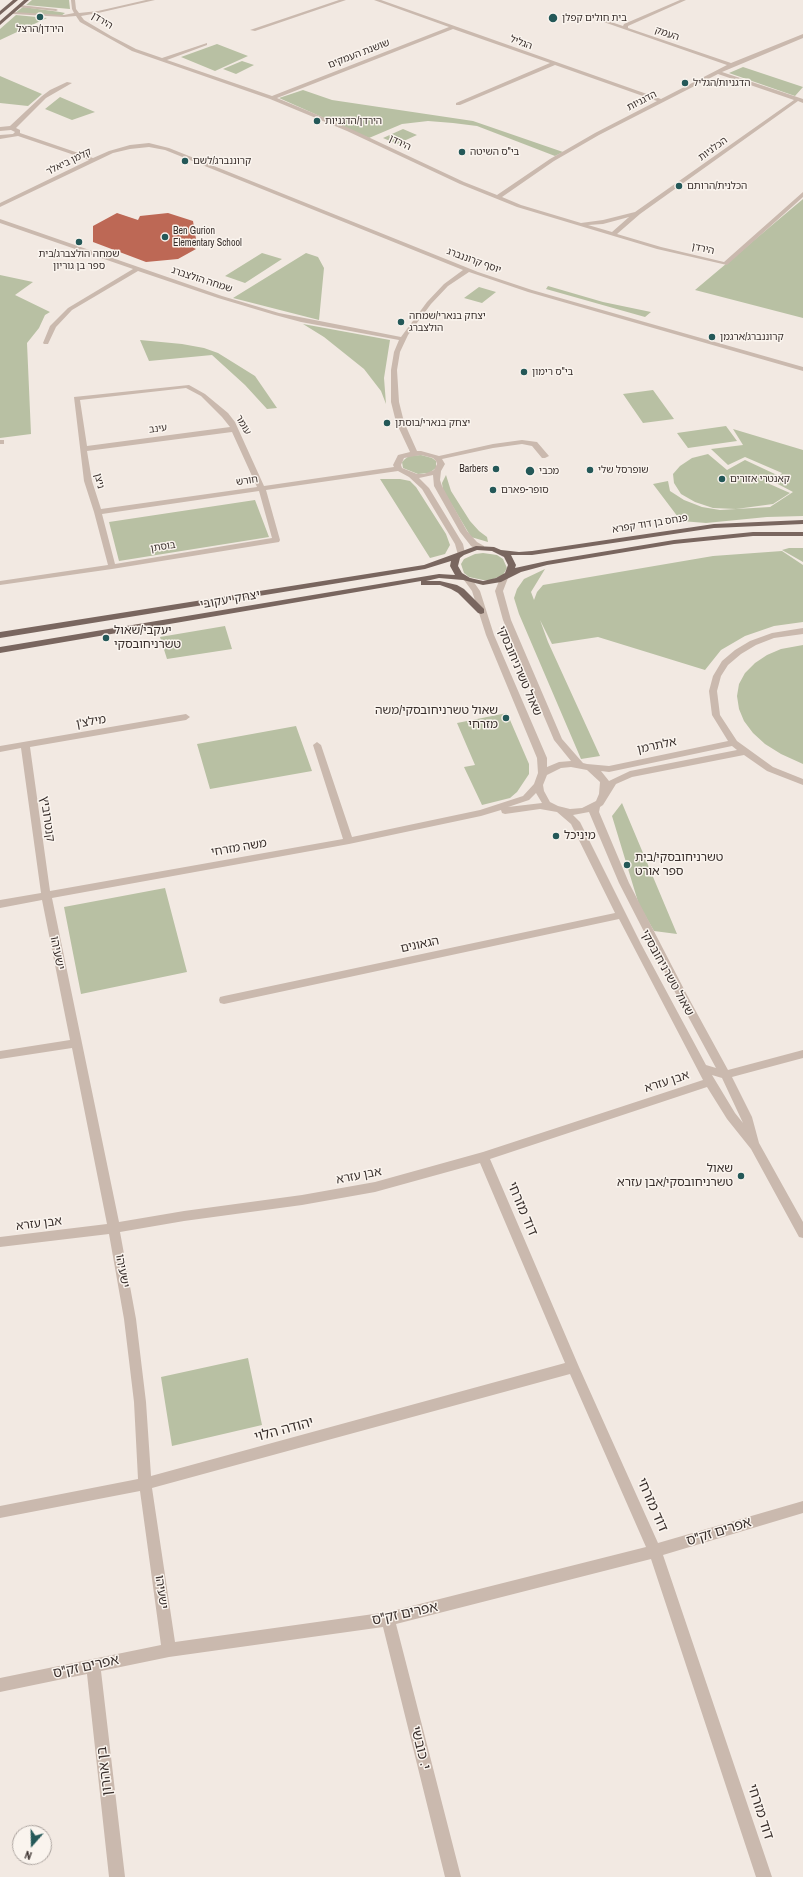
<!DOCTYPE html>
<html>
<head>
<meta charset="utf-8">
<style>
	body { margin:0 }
	#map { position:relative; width:803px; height:1877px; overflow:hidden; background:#f2e9e2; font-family:"Archivo Narrow",sans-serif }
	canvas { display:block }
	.north { position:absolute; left:12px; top:1825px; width:40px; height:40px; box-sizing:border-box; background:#faf4ee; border:1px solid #ada5a0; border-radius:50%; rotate:200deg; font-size:11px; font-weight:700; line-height:16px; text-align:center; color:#392f2c }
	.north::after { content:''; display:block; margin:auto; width:14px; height:18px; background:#245858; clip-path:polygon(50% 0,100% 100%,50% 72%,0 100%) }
</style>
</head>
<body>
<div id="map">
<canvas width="803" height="1877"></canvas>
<div class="north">N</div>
</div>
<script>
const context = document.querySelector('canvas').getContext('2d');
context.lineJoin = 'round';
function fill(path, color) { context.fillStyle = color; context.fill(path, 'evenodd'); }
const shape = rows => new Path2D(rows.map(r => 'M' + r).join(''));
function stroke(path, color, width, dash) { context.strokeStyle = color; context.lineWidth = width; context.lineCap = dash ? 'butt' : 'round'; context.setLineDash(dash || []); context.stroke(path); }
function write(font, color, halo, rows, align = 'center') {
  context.font = font + ' "Archivo Narrow","Noto Sans Hebrew",sans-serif'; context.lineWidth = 3; context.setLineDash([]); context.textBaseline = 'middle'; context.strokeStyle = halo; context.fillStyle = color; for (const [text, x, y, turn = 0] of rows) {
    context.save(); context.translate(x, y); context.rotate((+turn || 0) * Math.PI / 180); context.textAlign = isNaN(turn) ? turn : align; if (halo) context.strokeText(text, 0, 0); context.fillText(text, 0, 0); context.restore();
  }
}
const green = shape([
	[32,0,69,0,70,9,26,5],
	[23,7,60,12,65,13,61,16,15,13],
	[16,15,47,18,0,40,0,29],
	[217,44,248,56,215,71,181,57],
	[242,61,254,65,236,74,223,69],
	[743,67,803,87,795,96,729,73],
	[0,76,42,94,28,106,0,103],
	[303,90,332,100,473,121,563,152,555,156,477,126,453,123,428,121,402,124,369,138,279,98],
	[60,97,95,112,72,120,45,109],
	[403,129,417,135,397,144,383,138],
	[803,199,803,318,695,290],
	[262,253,282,259,245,283,225,276],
	[306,253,318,257,324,268,319,320,233,298],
	[0,275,33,282,15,295,50,312,45,315,39,328,27,343,31,434,0,438],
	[548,286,603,302,651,312,645,317,546,289],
	[479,287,496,292,482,303,464,298],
	[303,324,390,340,384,378,386,404,381,391,364,369,324,337],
	[140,340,182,344,204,348,218,353,255,376,277,408,267,409,245,385,212,355,149,361],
	[653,390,674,419,643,423,623,394],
	[726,426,737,441,688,448,677,433],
	[733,429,803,450,803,516,767,517,706,523,681,521,653,484,668,481,670,491,684,500,702,507,720,510,770,507,793,492,774,482,782,473,745,457,728,465,711,449,743,445],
	[708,454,727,470,745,460,777,475,765,482,790,493,773,504,736,509,713,508,695,502,681,494,674,483,673,474,680,466,692,458],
	[421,455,432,458,436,461,436,468,429,473,418,474,403,468,402,462,405,459,409,456],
	[446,475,451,491,470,521,479,531,487,537,488,542,471,537,443,490,442,483],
	[380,479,400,479,410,481,416,487,446,534,450,545,445,554,430,558],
	[255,500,269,537,119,561,109,522],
	[789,548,803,548,803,562,782,550],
	[782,551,803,565,803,622,774,626,745,636,721,650,705,670,598,637,552,644,540,620,548,642,600,756,581,759,519,614,514,598,517,589,524,579,545,569,531,592,534,600,537,592,543,585,713,556],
	[483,553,497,555,503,559,507,568,503,575,491,580,483,580,469,577,464,573,461,564,464,559,475,554],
	[225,626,232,649,167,659,160,637],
	[803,645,803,764,781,754,765,744,753,733,744,721,739,709,737,696,739,684,745,673,755,663,767,655,781,649],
	[507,713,529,764,529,774,517,792,510,798,482,805,464,767,475,765,457,723],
	[296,726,312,771,210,789,197,744],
	[622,803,677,934,654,931,639,905,612,816],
	[165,888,187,972,81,994,64,907],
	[248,1358,262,1425,172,1446,161,1377]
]);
const building = shape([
	[117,213,138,220,140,216,168,213,193,221,197,245,192,247,196,249,178,259,146,262,93,242,93,226]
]);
const minor = shape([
	[71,0,75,0,76,9,79,13,98,11,146,0,155,0,98,13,81,16,84,20,111,36,136,49,162,58,207,43,207,45,167,60,272,96,449,27,374,0,381,0,661,99,727,65,595,19,599,18,623,26,624,24,680,0,686,0,628,26,628,28,731,63,803,34,803,38,722,72,803,99,803,103,798,101,640,214,617,234,661,247,724,262,803,192,803,197,727,265,657,249,517,207,460,184,347,131,270,99,132,51,80,22,76,16,64,17,13,14,11,13,13,12,64,15,74,13,72,9,71,0],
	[453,29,550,63,456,103,456,105,460,105,555,65,657,101,595,133,550,159,497,195,464,182,351,129,277,98,453,29],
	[718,74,794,100,635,212,603,220,581,223,521,205,502,197,554,161,599,135,718,74],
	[629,217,612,232,588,225,603,224,629,217],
	[339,0,346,0,255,31,250,30,339,0],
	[20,5,56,9,58,10,56,11,18,7,20,5],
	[67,82,72,83,46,98,16,128,20,130,20,133,93,158,109,151,130,145,149,143,169,148,478,272,532,290,803,367,803,371,528,292,469,272,448,286,431,304,408,335,400,352,397,370,399,402,404,422,417,451,421,451,439,456,493,444,522,440,537,442,549,456,545,458,542,458,532,446,522,444,493,448,442,459,445,464,441,471,440,480,442,486,467,531,477,542,484,546,484,550,478,550,471,546,460,532,434,486,433,475,419,478,429,488,463,544,465,553,461,555,458,555,455,544,422,489,409,477,398,471,266,490,280,540,279,542,112,569,0,585,0,581,108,565,94,512,84,481,74,397,189,385,205,394,228,413,235,422,264,486,394,467,393,465,398,455,410,452,396,422,391,402,391,370,394,352,399,340,301,322,275,315,218,298,138,271,72,310,56,327,48,344,44,344,43,343,50,326,68,308,133,269,0,223,0,219,222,296,279,313,401,337,427,302,444,284,463,270,165,150,149,147,130,149,113,153,0,207,0,203,89,160,18,136,0,139,0,135,13,134,15,132,11,130,0,131,0,127,10,126,42,96,50,90,67,82],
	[186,388,201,396,222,417,230,427,87,446,80,400,186,388],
	[232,432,257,487,101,509,92,481,87,451,232,432],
	[421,455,433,458,436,461,437,464,434,470,424,474,417,474,402,468,401,465,404,458,421,455],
	[259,491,272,538,115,564,102,514,259,491],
	[0,440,4,440,4,444,0,444,0,440],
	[501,576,504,576,508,578,503,591,511,620,562,739,583,763,587,764,609,766,728,741,712,715,709,691,713,676,722,661,735,650,750,641,772,633,803,628,803,634,774,638,756,645,741,654,728,665,721,676,717,691,720,715,737,741,773,767,803,779,803,785,767,771,744,755,632,777,616,784,603,805,600,807,599,812,629,883,687,995,728,1070,803,1050,803,1058,732,1077,752,1117,759,1143,803,1222,803,1238,799,1237,751,1149,727,1119,707,1087,490,1159,579,1367,658,1543,803,1501,803,1513,663,1555,772,1877,756,1877,651,1559,396,1624,461,1877,445,1877,383,1627,169,1657,101,1671,125,1877,109,1877,87,1674,0,1692,0,1678,161,1645,140,1491,0,1518,0,1506,138,1479,134,1402,124,1319,109,1234,0,1247,0,1237,107,1224,72,1048,0,1059,0,1051,70,1040,42,900,0,908,0,900,41,893,21,748,0,752,0,746,186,714,190,717,186,720,30,747,50,891,343,839,313,745,317,742,321,745,352,837,480,810,523,796,534,784,538,773,537,758,486,635,472,591,464,580,465,578,471,578,480,591,494,635,547,758,547,767,559,762,571,761,554,740,503,620,495,591,501,576],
	[732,746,737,750,630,771,609,781,601,771,609,772,732,746],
	[571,767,587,770,600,782,599,794,596,801,582,808,570,809,558,806,550,802,544,791,543,785,547,775,561,768,571,767],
	[536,793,542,803,508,807,529,800,536,793],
	[540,809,557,812,571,824,615,913,224,996,220,997,219,1000,220,1003,224,1004,619,919,703,1080,483,1152,375,1182,302,1195,184,1211,119,1222,52,898,349,844,481,816,501,810,502,813,505,814,540,809],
	[589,812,619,883,677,996,716,1068,706,1065,641,944,580,822,573,815,589,812],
	[712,1075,722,1078,743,1123,735,1113,712,1075],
	[480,1163,565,1363,151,1476,146,1402,136,1319,120,1232,184,1221,302,1205,375,1192,480,1163],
	[570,1374,646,1547,388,1612,175,1642,152,1488,570,1374]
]);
const major = shape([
	[13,0,18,0,0,15,0,11,13,0],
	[24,0,29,0,0,25,0,21,24,0],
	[803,520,803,524,714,528,532,555,511,555,516,565,515,568,547,561,674,540,753,532,803,532,803,536,753,536,674,544,547,565,521,572,501,582,483,585,463,580,439,578,426,581,440,581,457,585,464,589,484,609,484,613,481,614,478,613,458,593,451,589,440,585,421,585,421,581,0,653,0,647,439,574,455,575,450,566,451,561,425,569,0,638,0,632,424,565,476,546,494,547,501,550,519,552,532,551,714,524,803,520],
	[477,550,492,551,504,557,508,565,505,573,496,578,483,581,470,578,462,573,458,566,460,558,464,555,477,550]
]);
const markers = [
	[40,17,4,"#245858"],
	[553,18,5,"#245858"],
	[685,83,4,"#245858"],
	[317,121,4,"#245858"],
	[462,152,4,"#245858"],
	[185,161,4,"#245858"],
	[679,186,4,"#245858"],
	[165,237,4,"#245858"],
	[79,242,4,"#245858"],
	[401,322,4,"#245858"],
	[712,337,4,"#245858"],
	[524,372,4,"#245858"],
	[387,423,4,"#245858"],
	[496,469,4,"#245858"],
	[590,470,4,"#245858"],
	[530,471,5,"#245858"],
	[722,479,4,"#245858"],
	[493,490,4,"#245858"],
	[106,638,4,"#245858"],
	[506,718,4,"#245858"],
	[556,836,4,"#245858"],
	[627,865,4,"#245858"],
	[741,1176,4,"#245858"]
];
const farPoinames = [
	["בית חולים קפלן",562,18],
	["הירדן/הרצל",40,29,"center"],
	["הדגניות/הגליל",693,83],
	["הירדן/הדגניות",325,121],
	["בי\"ס השיטה",470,152],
	["קרוננברג/לשם",193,161],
	["הכלנית/הרותם",687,186],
	["Ben Gurion",173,231],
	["Elementary School",173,243],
	["שמחה הולצברג/בית",79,254,"center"],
	["ספר בן גוריון",79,266,"center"],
	["יצחק בנארי/שמחה",409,316],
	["הולצברג",409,328],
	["קרוננברג/ארגמן",720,337],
	["בי\"ס רימון",532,372],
	["יצחק בנארי/בוסתן",395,423],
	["Barbers",488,469,"right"],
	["שופרסל שלי",598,470],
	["מכבי",539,471],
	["קאנטרי אזורים",730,479],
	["סופר-פארם",501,490]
];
const farStreetnames = [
	["הירדן",102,21,31],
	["העמק",667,34,19],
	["הגליל",521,43,20],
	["שושנת העמקים",359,54,-21],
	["הדגניות",642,101,-27],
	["הירדן",400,143,25],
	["הכלניות",713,149,-36],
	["קלמן ביאלר",69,162,-26],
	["הירדן",703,249,12],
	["יוסף קרוננברג",474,261,20],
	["שמחה הולצברג",202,280,18],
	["עומר",243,425,60],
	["עינב",158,429,-7],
	["ניצן",99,481,76],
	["חורש",247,481,-8],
	["פנחס בן דוד קפרא",650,524,-9],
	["בוסתן",163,547,-9]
];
const streetNames = [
	["יצחק יעקובי",230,600,-10],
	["שאול טשרניחובסקי",519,671,67],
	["מילצ'ן",91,722,-10],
	["אלתרמן",657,746,-12],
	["קנטרוביץ",47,819,82],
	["משה מזרחי",239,848,-10],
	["הגאונים",420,945,-12],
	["ישעיהו",57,953,79],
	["שאול טשרניחובסקי",667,973,61],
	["אבן עזרא",667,1082,-18],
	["אבן עזרא",359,1176,-11],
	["אבן עזרא",39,1224,-7],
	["ישעיהו",122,1271,80],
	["ישעיהו",161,1592,82]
];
const poiNames = [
	["יעקבי/שאול",114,631],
	["טשרניחובסקי",114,645],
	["שאול טשרניחובסקי/משה",498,711,"right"],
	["מזרחי",498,725,"right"],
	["מיניכל",564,836],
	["טשרניחובסקי/בית",635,858],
	["ספר אורט",635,872],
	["שאול",733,1169,"right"],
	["טשרניחובסקי/אבן עזרא",733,1183,"right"]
];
const nearStreetnames = [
	["דוד מזרחי",522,1209,67],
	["יהודה הלוי",284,1430,-15],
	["דוד מזרחי",652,1505,66],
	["אפרים זק\"ס",719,1532,-17],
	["אפרים זק\"ס",405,1614,-12],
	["אפרים זק\"ס",86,1667,-12],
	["י. כובשי",420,1748,76],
	["בן אהרון",105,1771,-97],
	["דוד מזרחי",760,1812,72]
];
fill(green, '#b8c0a3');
fill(building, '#bd6855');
fill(minor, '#cab9ae');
fill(major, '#79665f');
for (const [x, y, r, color] of markers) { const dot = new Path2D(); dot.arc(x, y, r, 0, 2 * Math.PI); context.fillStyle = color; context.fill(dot); stroke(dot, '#faf4ee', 1.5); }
write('10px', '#392f2c', '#faf4ee', farPoinames, 'left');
write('10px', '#392f2c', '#faf4ee', farStreetnames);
write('12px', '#392f2c', '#faf4ee', streetNames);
write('12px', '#392f2c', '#faf4ee', poiNames, 'left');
write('14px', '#392f2c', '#faf4ee', nearStreetnames);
</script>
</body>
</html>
